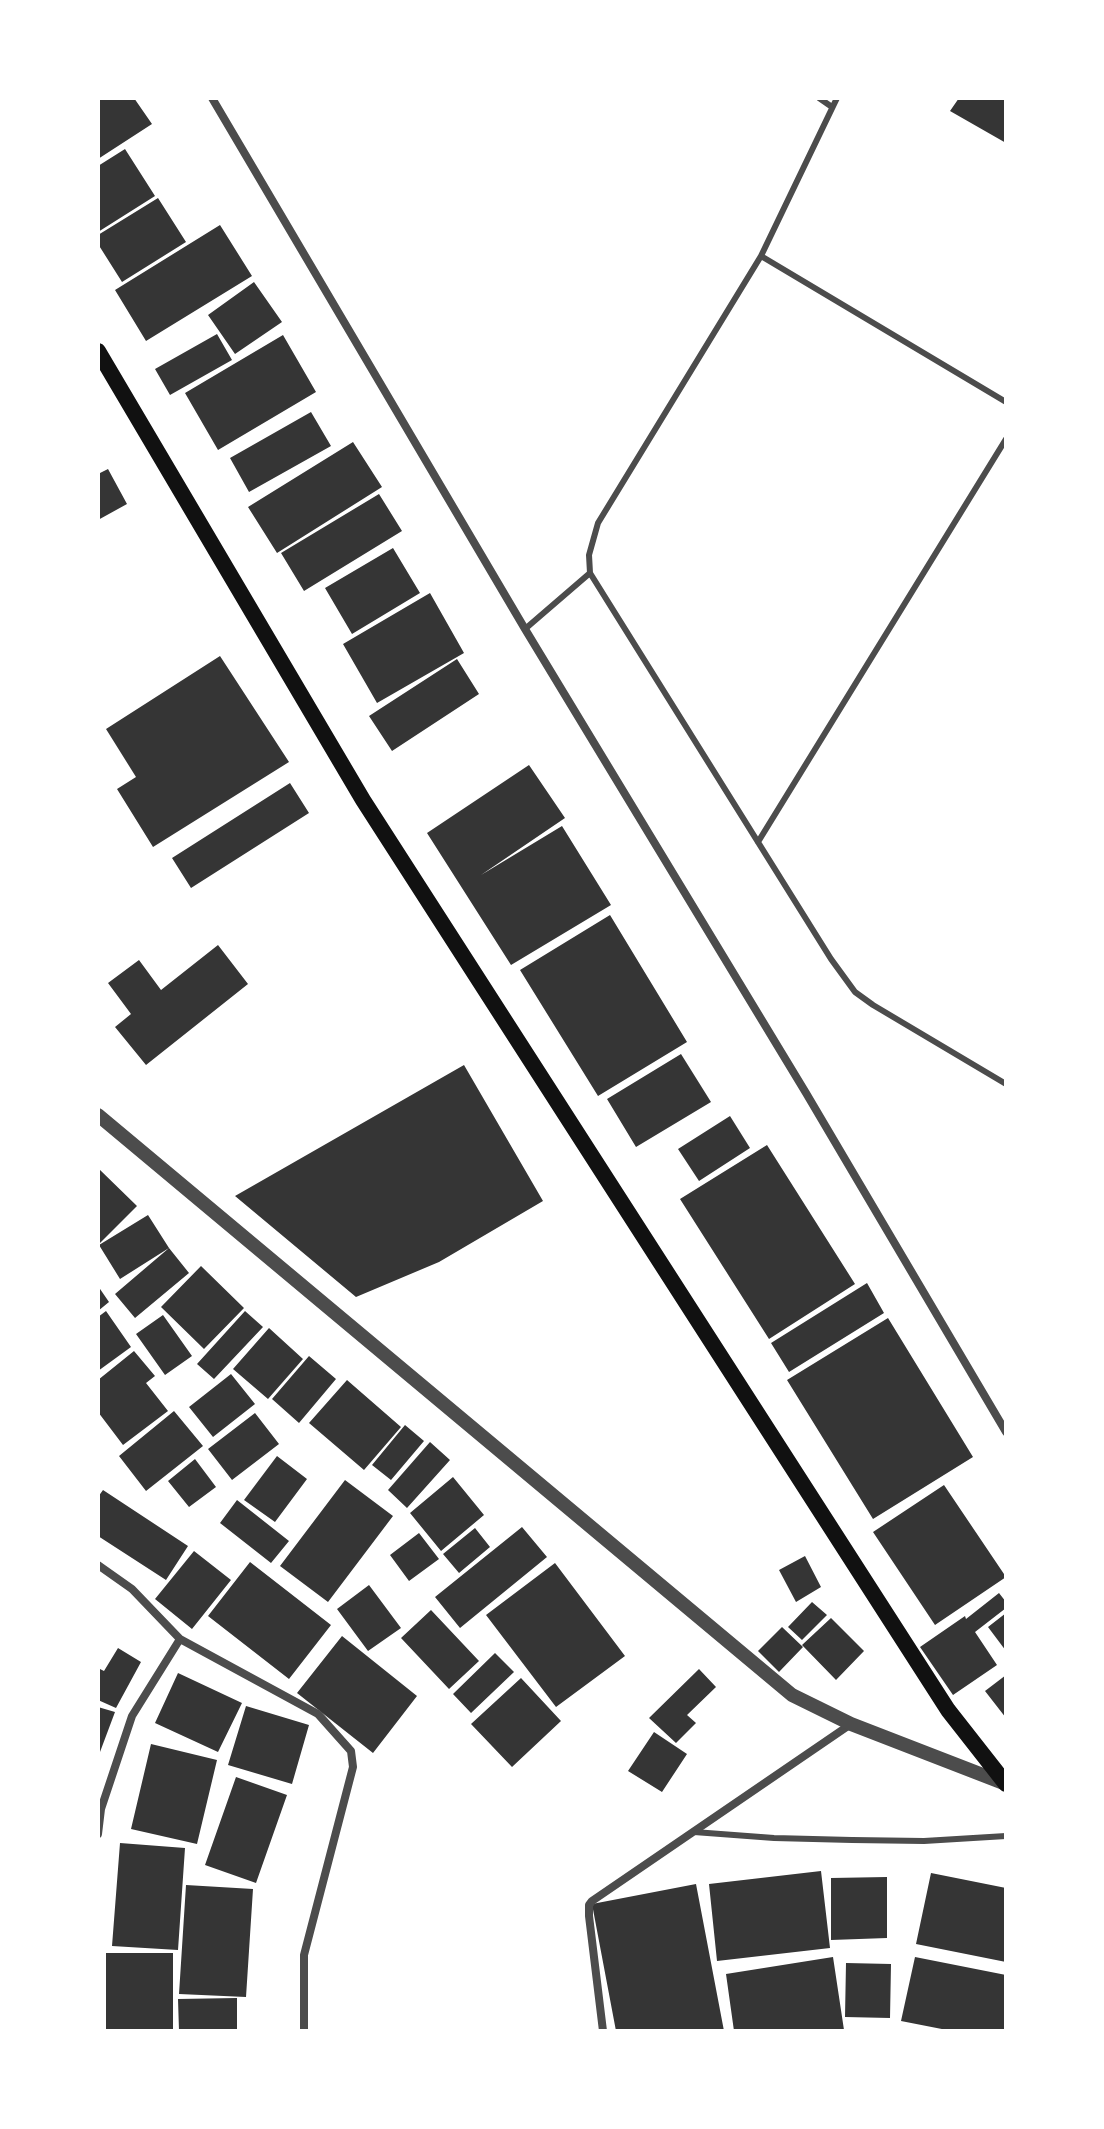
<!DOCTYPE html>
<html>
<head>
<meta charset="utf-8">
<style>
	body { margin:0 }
	#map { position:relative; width:1104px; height:2129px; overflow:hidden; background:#fff; font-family:"Noto Serif",serif }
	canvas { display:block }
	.frame { position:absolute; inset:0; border:100px solid #fff; pointer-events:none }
</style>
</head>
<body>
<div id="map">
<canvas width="1104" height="2129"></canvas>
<div class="frame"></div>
</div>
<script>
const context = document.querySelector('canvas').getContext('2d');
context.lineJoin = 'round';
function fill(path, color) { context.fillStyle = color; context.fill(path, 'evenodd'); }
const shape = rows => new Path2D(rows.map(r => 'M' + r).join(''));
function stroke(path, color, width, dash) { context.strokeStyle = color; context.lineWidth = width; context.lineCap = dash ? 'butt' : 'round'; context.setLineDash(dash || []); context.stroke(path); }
const building = shape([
	[98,98,134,98,152,124,98,159],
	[959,98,1006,98,1006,143,950,111],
	[125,149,155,196,98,232,98,166],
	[158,198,186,242,122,282,98,244,98,235],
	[220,225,252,276,146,341,115,290],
	[254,282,282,322,235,354,208,315],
	[217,334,232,360,170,395,155,369],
	[283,335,316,392,218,450,185,393],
	[311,412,331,446,249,492,230,458],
	[353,442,382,487,277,553,248,507],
	[108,469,127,504,98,520,98,474],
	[379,494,402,531,304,591,281,553],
	[393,548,420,593,352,634,325,588],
	[430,593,464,653,377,703,343,644],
	[220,656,289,762,153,847,117,789,136,777,106,729],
	[457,659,479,694,392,751,369,716],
	[529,765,565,818,481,875,562,826,611,905,511,965,427,833],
	[290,783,309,813,191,888,172,858],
	[610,915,687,1042,598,1096,520,970],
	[218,945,248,984,146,1065,115,1027,131,1014,108,983,139,960,161,990],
	[681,1054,711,1102,636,1147,607,1099],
	[464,1065,543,1201,439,1262,356,1297,235,1196],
	[730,1116,750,1148,699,1181,678,1149],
	[767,1145,855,1284,769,1339,680,1199],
	[98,1168,137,1206,98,1245],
	[148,1215,169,1248,120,1279,99,1245],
	[169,1248,189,1273,135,1318,115,1294],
	[201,1266,244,1308,204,1349,161,1307],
	[867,1283,884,1313,789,1372,771,1343],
	[98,1286,109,1302,98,1311],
	[106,1311,131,1347,98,1371,98,1317],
	[245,1311,263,1327,214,1379,197,1364],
	[163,1315,192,1356,165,1375,136,1334],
	[888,1318,973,1457,873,1519,787,1380],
	[269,1328,303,1359,268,1399,233,1369],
	[134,1351,155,1376,146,1383,168,1411,123,1445,98,1412,98,1380],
	[309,1356,336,1379,299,1423,272,1399],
	[231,1374,255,1404,213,1437,189,1407],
	[347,1380,401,1427,364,1470,309,1423],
	[174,1411,203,1446,146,1491,119,1456],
	[255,1413,279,1444,232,1480,208,1449],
	[405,1425,424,1441,391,1480,372,1465],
	[430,1442,450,1460,407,1508,388,1490],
	[277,1456,307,1479,275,1522,244,1500],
	[195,1459,216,1487,189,1507,168,1481],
	[453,1477,484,1515,441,1551,410,1513],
	[345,1480,393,1516,328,1602,280,1566],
	[944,1485,1006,1577,935,1625,873,1532],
	[103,1490,188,1546,166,1580,98,1536,98,1497],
	[237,1500,289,1541,271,1563,220,1523],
	[522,1527,547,1557,460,1628,435,1597],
	[475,1528,490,1547,459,1573,443,1554],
	[419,1533,439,1559,409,1581,390,1555],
	[194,1551,231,1580,192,1629,155,1599],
	[805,1556,821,1587,796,1602,779,1570],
	[250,1562,331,1625,289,1679,208,1616],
	[555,1563,625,1656,556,1707,486,1615],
	[369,1585,401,1628,368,1651,337,1609],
	[999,1593,1006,1602,1006,1608,975,1632,997,1665,953,1695,920,1647,965,1616,966,1619],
	[812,1602,827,1615,802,1640,788,1627],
	[431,1610,479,1661,449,1689,401,1638],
	[1006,1613,1006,1651,988,1627],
	[831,1618,864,1651,836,1680,802,1645],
	[782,1627,803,1647,779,1672,758,1651],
	[342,1636,417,1696,373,1753,297,1693],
	[118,1648,141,1662,116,1708,98,1700,98,1668,104,1671],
	[495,1653,514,1672,471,1713,453,1694],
	[699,1669,716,1687,687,1715,696,1723,676,1743,649,1718],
	[178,1673,242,1703,218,1752,155,1723],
	[1006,1675,1006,1718,985,1691],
	[521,1678,561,1721,512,1767,471,1724],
	[246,1706,309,1725,292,1784,228,1765],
	[98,1707,115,1712,100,1752,98,1751],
	[654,1732,687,1754,662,1792,628,1771],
	[151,1744,217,1760,197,1844,131,1829],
	[236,1777,287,1795,256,1883,205,1865],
	[120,1843,185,1848,178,1950,112,1946],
	[821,1871,830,1948,717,1961,709,1884],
	[931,1873,1006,1888,1006,1962,916,1944],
	[887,1877,887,1938,831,1940,831,1878],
	[696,1884,724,2031,616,2031,592,1904],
	[186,1885,253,1889,246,1997,179,1994],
	[106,1953,173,1953,173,2031,106,2031],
	[833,1957,844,2030,734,2031,726,1974],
	[915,1957,1006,1975,1006,2031,952,2031,901,2021],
	[846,1963,891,1964,890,2018,845,2017],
	[237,1998,237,2031,179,2031,178,1999]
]);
const service = shape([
	[819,98,832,107],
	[837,98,761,256,598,523,589,555,590,573,831,959,855,992,873,1005,1006,1084],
	[761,256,1006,402],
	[525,629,590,573],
	[758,842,1006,439],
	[694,1832,774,1838,852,1840,924,1841,1006,1836]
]);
const minor = shape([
	[212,98,525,629,806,1093,1006,1432],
	[98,1565,132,1589,180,1639,318,1714,351,1751,353,1767,304,1955,304,2031],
	[98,1834,101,1809,132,1716,180,1639],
	[603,2031,589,1916,589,1905,592,1901,851,1724]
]);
const tertiary = shape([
	[98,1115,792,1695,851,1724,1006,1784]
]);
const secondary = shape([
	[98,351,363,800,948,1710,1006,1784]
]);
fill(building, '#353535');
stroke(service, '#4c4c4c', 6);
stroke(minor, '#4c4c4c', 8);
stroke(tertiary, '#4c4c4c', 14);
stroke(secondary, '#111', 16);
</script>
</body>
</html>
